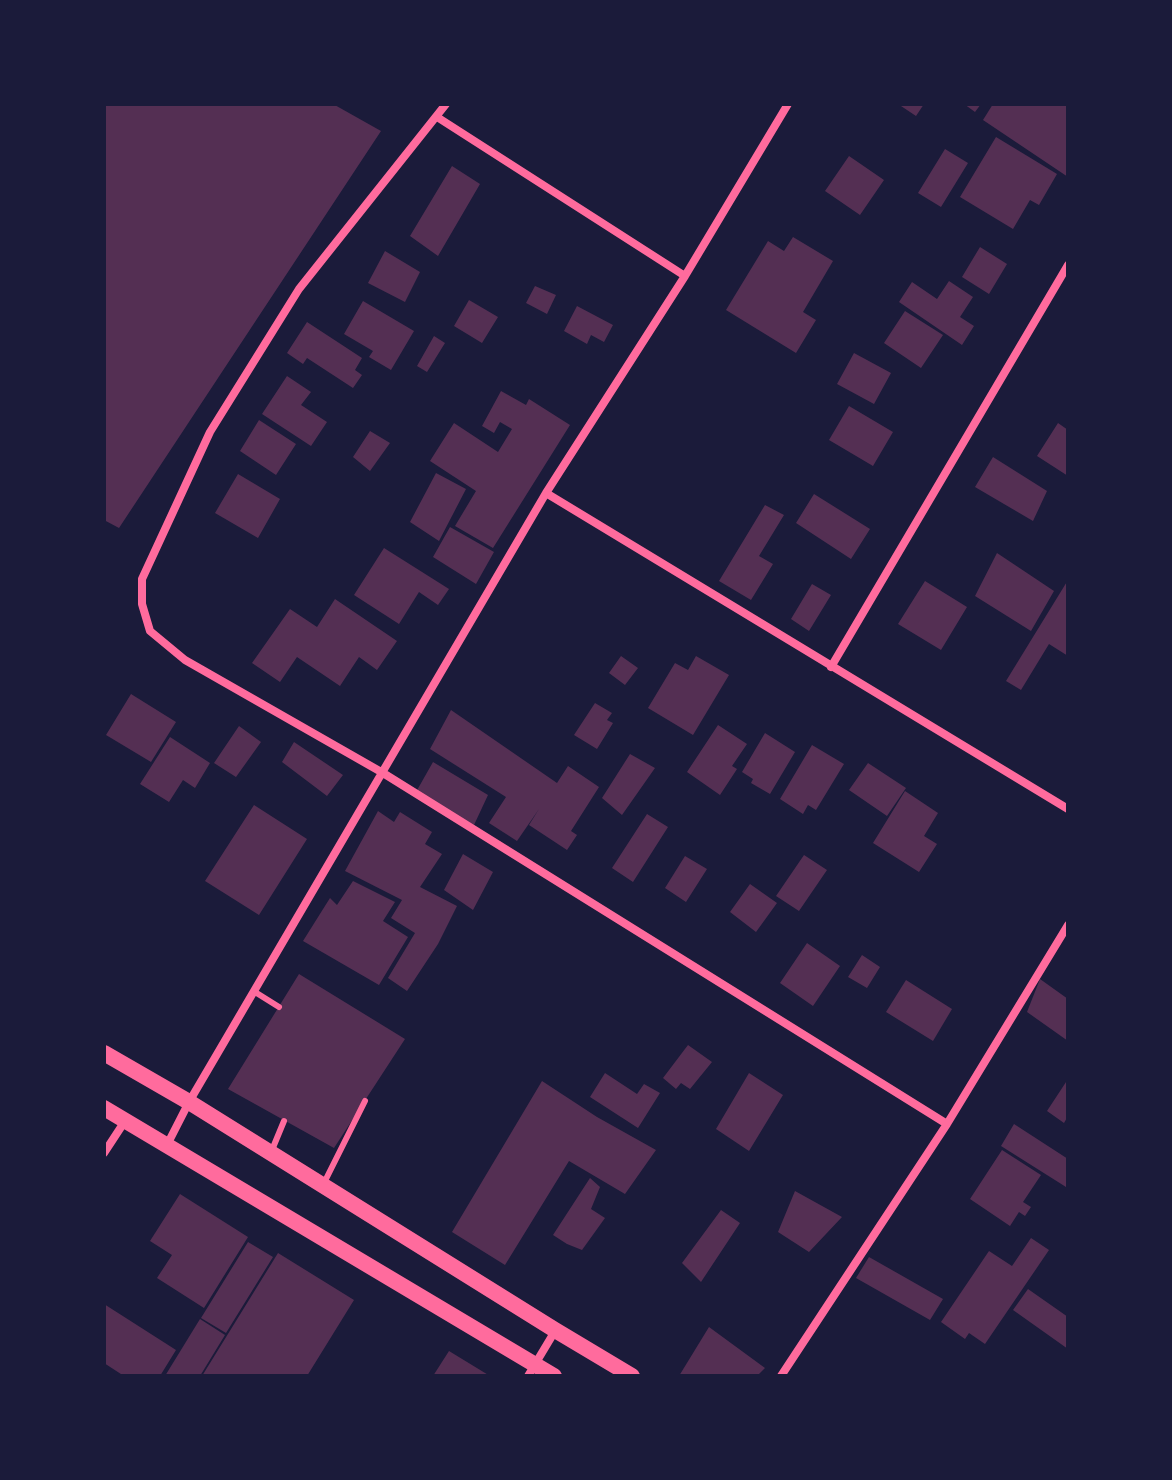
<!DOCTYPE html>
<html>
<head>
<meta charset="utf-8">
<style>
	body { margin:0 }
	#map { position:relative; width:1172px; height:1480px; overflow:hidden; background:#1b1b3a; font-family:"DejaVu Sans",sans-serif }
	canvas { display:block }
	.frame { position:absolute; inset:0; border:106px solid #1b1b3a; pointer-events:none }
</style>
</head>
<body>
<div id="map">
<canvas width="1172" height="1480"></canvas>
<div class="frame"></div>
</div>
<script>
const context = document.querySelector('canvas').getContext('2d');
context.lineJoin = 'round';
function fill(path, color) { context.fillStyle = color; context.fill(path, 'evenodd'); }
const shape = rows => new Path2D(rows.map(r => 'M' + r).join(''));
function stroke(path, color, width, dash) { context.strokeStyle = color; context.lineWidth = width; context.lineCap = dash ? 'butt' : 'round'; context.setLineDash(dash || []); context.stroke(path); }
const building = shape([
	[104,104,333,104,381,131,119,528,104,520],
	[898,104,924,104,916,116],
	[964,104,981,104,975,112],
	[993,104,1068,104,1068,177,983,120],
	[996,137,1057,174,1039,205,1030,200,1013,229,960,197],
	[945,149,968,163,941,207,918,193],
	[849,156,884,180,860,215,825,191],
	[452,166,480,184,438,256,410,236],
	[793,237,833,261,803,312,816,320,796,353,726,310,768,241,784,251],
	[980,247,1007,264,989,294,962,277],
	[385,251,420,272,405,302,368,283],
	[949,281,973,297,960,317,974,326,962,345,899,302,912,282,937,299],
	[535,286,556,295,547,314,526,303],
	[469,300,498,317,482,343,454,326],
	[363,301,414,331,391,370,369,357,373,351,344,334],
	[577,306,613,325,604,342,591,335,587,344,564,331],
	[905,311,943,335,921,368,884,343],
	[307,322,362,358,355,370,362,375,353,388,307,358,303,364,287,353],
	[434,336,445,343,427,372,417,366],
	[854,353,891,373,874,404,837,384],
	[287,376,311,392,301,405,327,422,311,446,262,414],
	[501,391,526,405,529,399,570,425,493,548,455,526,476,491,430,461,454,423,498,452,512,429,500,422,494,433,482,426],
	[849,406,893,432,873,466,829,440],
	[259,420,296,444,276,475,240,451],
	[1058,423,1068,430,1068,476,1037,456],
	[370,431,390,443,370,471,353,457],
	[993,457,1047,491,1033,521,975,487],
	[436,473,466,489,439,541,410,522],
	[238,474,280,499,258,538,215,513],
	[814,494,870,529,851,559,796,523],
	[765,505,784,515,759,556,773,564,751,600,719,581],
	[450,527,494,552,476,584,433,557],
	[384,548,449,589,438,605,419,592,399,624,354,595],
	[997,553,1054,591,1031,631,975,596],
	[1068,580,1068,656,1049,644,1021,690,1006,681],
	[925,581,967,607,941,650,898,624],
	[812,584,831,595,809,631,791,619],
	[335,599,397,641,377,670,359,657,340,686,297,657,280,682,252,663,290,609,317,627],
	[621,656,638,668,625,685,609,673],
	[696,656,729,675,693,735,648,708,675,663,688,670],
	[131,694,176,722,151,762,106,735],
	[595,703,612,713,607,720,613,723,597,749,574,735],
	[451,710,557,783,568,766,599,787,571,831,577,835,567,850,529,825,539,809,517,841,489,823,506,797,430,749],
	[718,725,747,744,732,766,737,769,720,795,687,772],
	[239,726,261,742,236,777,214,763],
	[765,733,795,752,770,794,751,783,753,779,742,772],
	[170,737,210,763,195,788,183,780,169,802,140,784],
	[294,742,343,775,327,796,282,762],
	[812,745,844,764,816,810,808,805,803,814,780,799],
	[630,754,655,768,622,815,602,798],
	[433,762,488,795,474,825,416,792],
	[868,763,906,788,887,816,849,790],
	[905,791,938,813,924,836,937,844,919,872,873,843],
	[254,805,307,839,259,915,205,881],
	[378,811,394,822,400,812,432,832,425,844,442,854,420,887,457,906,438,944,407,991,388,978,415,933,391,918,402,900,345,871],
	[647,814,668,827,633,882,612,868],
	[463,854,493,872,473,910,444,890],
	[804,855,827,870,799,911,776,896],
	[685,856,707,869,686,902,665,888],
	[353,881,395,902,383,921,408,937,379,985,303,941,330,898,337,905],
	[750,884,777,903,756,932,730,912],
	[807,943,840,966,813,1006,780,983],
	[862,955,880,967,867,988,848,977],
	[299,974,405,1039,334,1148,228,1089],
	[1040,979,1068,999,1068,1041,1027,1012],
	[906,980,952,1009,933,1041,886,1012],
	[688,1045,712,1062,690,1089,681,1083,676,1089,663,1078],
	[605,1073,637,1094,644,1084,660,1093,638,1128,590,1097],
	[749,1073,783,1095,749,1151,716,1129],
	[1068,1079,1068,1116,1064,1123,1047,1111],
	[542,1081,597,1117,656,1150,625,1194,569,1161,505,1265,452,1232],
	[1014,1124,1068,1159,1068,1184,1066,1187,1001,1146],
	[1002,1150,1041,1175,1023,1202,1031,1207,1025,1216,1019,1212,1010,1226,970,1199],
	[590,1178,600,1187,591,1209,605,1218,582,1250,567,1244,553,1235],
	[795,1191,842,1217,809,1252,778,1232],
	[180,1194,248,1237,204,1308,157,1278,172,1255,150,1241],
	[721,1210,740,1223,701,1282,682,1263],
	[1031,1238,1049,1250,985,1344,969,1333,965,1339,941,1322,989,1251,1012,1266],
	[248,1242,273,1257,226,1333,201,1318],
	[278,1253,354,1300,307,1376,202,1376],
	[869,1257,943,1299,930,1320,856,1278],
	[1028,1289,1068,1317,1068,1349,1013,1310],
	[104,1304,176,1350,160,1376,124,1376,104,1363],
	[200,1319,225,1335,200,1376,165,1376],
	[709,1327,765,1368,757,1376,679,1376],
	[449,1351,490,1376,433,1376]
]);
const service = shape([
	[255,992,279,1007],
	[272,1150,284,1121],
	[324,1183,365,1101]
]);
const minor = shape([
	[446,104,299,289,210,432,142,579,142,604,150,631,185,660,383,773,947,1124],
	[437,117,685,276],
	[546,493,1068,809],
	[831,667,1068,265],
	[167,1145,189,1102,546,493,685,276,788,104],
	[104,1153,125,1121],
	[528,1376,555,1331],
	[781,1376,947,1124,1068,925]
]);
const secondary = shape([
	[104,1053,189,1102,555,1330,632,1376],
	[104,1108,554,1376]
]);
fill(building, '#542f53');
stroke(service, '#ff6b9d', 6);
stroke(minor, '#ff6b9d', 8);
stroke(secondary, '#ff6b9d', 16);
</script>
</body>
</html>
